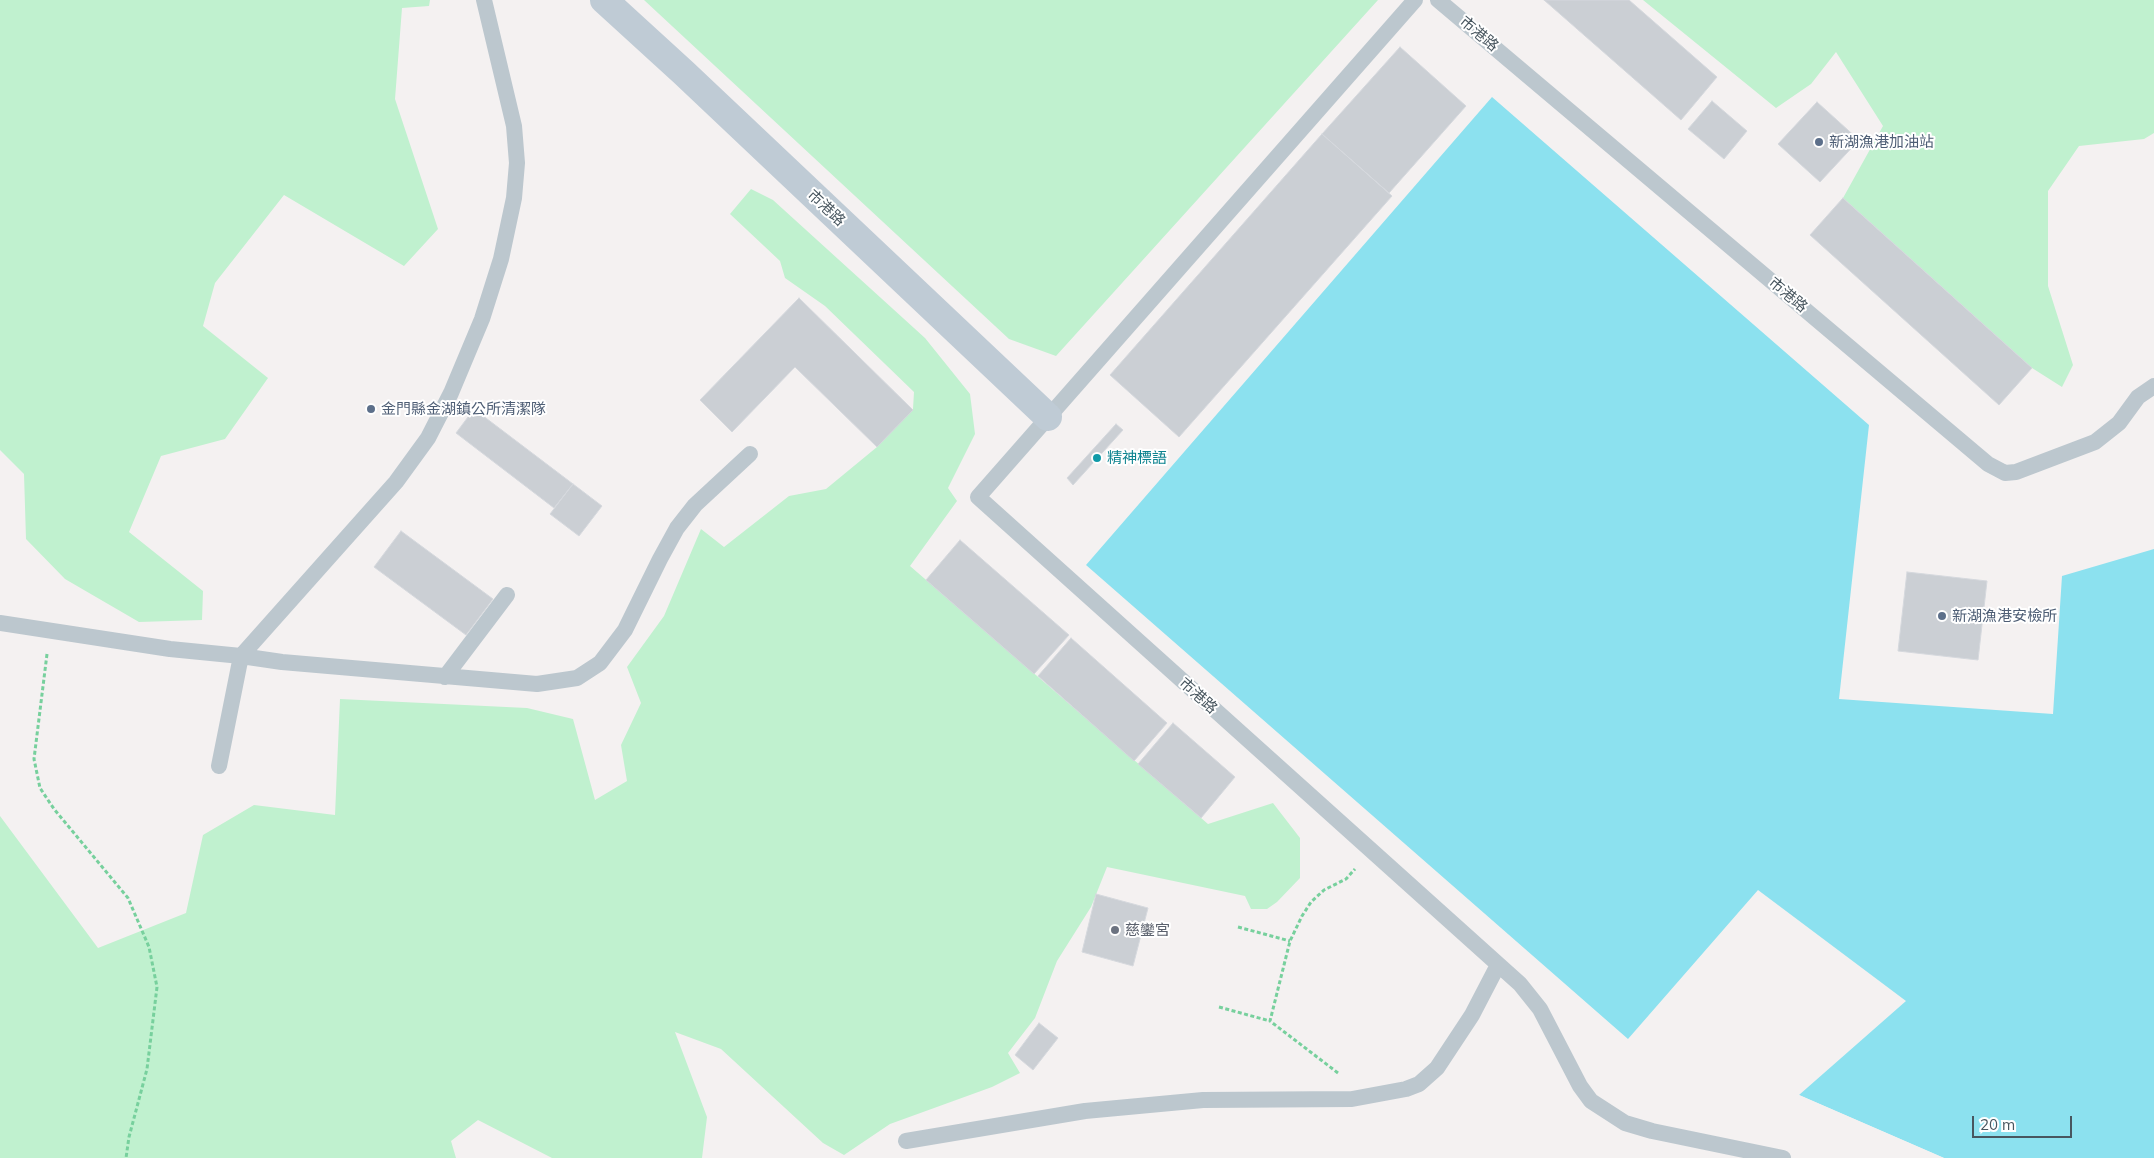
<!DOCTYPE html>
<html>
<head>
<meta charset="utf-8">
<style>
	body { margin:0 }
	#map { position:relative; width:2154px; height:1158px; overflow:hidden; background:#f4f1f1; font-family:Mulish,sans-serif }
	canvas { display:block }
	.scale { position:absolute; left:1972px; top:1116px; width:100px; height:22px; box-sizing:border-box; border:2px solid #48565f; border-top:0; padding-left:6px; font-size:15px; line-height:18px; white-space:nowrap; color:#48565f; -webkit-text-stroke:4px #fff; paint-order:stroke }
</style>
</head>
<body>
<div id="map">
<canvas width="2154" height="1158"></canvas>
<div class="scale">20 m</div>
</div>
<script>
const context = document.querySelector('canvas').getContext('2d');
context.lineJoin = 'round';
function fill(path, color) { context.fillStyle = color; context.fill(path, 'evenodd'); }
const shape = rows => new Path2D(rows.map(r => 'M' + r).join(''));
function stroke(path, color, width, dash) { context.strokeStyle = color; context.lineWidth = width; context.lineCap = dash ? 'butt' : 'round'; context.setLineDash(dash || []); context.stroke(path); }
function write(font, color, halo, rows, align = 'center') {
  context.font = font + ' Mulish,"Noto Sans TC",sans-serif'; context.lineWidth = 4; context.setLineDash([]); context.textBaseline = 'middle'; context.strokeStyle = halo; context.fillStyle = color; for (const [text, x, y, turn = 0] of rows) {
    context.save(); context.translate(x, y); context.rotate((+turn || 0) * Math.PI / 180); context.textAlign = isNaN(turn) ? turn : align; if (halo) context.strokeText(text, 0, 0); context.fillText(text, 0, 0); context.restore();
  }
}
const green = shape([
	[0,0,430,0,429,6,402,8,395,99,438,229,404,266,284,195,215,283,203,326,268,378,225,439,161,456,129,532,203,591,202,620,139,622,65,579,26,539,24,474,0,450],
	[644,0,1378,0,1056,356,1009,339],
	[1643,0,2154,0,2154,133,2144,139,2079,146,2048,191,2048,286,2073,365,2062,387,2032,368,1843,198,1883,126,1836,52,1811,84,1776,108],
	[751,189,773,200,925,338,970,394,975,434,948,488,957,501,910,566,1208,824,1273,803,1300,838,1300,878,1277,902,1267,909,1251,909,1245,896,1107,867,1091,907,1057,961,1035,1018,1008,1053,1020,1073,992,1087,890,1124,844,1155,823,1143,721,1049,675,1032,707,1117,702,1158,552,1158,478,1120,451,1141,456,1158,0,1158,0,816,98,948,186,913,203,835,254,805,335,815,340,699,527,708,573,719,595,800,627,781,621,745,641,703,627,667,664,616,701,529,724,547,789,496,826,489,877,447,913,409,914,392,825,306,785,278,780,261,730,214]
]);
const water = shape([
	[1492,97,1869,425,1839,699,2053,714,2062,576,2154,549,2154,1158,1944,1158,1799,1095,1906,1001,1758,890,1628,1039,1086,565]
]);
const pier = shape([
	[1799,1095,1944,1158,1938,1158,1797,1097]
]);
const building = shape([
	[1544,0,1629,0,1717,77,1681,120,1544,0],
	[1400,47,1466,106,1389,193,1322,134,1400,47],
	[1712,101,1747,131,1724,159,1688,129,1712,101],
	[1817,102,1859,140,1820,182,1778,144,1817,102],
	[1322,134,1392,196,1179,437,1110,375,1322,134],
	[1843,198,2032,368,1999,405,1810,235,1843,198],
	[799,298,913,410,877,447,795,367,732,432,700,400,799,298],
	[474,409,573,484,554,508,456,433,474,409],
	[1116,424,1123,430,1073,485,1067,478,1116,424],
	[573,484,602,506,579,536,550,514,573,484],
	[401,531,493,599,466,635,374,567,401,531],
	[960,540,1069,635,1034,674,926,580,960,540],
	[1907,572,1987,581,1978,660,1898,651,1907,572],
	[1071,638,1167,723,1134,761,1038,676,1071,638],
	[1173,723,1235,777,1201,818,1138,764,1173,723],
	[1096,894,1148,908,1133,966,1082,952,1096,894],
	[1039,1023,1058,1038,1033,1070,1015,1055,1039,1023]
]);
const path = shape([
	[47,654,34,759,40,788,54,809,128,898,149,947,157,987,147,1069,129,1137,126,1158],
	[1238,927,1290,941],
	[1219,1007,1270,1021],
	[1338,1073,1270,1021,1290,941,1302,916,1311,902,1324,890,1346,879,1355,869]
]);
const lane = shape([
	[1415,0,978,497,1520,984,1540,1009,1580,1086,1591,1101,1625,1123,1652,1131,1783,1158],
	[1438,0,1988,464,2005,473,2016,472,2095,442,2119,423,2138,397,2154,386],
	[0,623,170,649,241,656,282,662,537,684,577,678,600,663,625,630,660,559,677,528,695,505,750,454],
	[445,677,507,595],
	[219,766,241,656,396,482,428,438,451,393,482,319,501,259,514,198,517,163,514,126,484,0],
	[906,1141,1085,1111,1203,1100,1352,1099,1406,1089,1419,1084,1437,1068,1472,1015,1498,965]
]);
const secondary = shape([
	[604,0,684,73,1048,417]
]);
const markers = [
	[1819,142,5,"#5c6f8a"],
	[371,409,5,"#5c6f8a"],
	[1097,458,5,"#0f9aa8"],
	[1942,616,5,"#5c6f8a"],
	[1115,930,5,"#6b7280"]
];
const streetNames = [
	["市港路",1479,34,40],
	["市港路",826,208,43],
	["市港路",1788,295,40],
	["市港路",1198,696,42]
];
const serviceNames = [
	["新湖漁港加油站",1829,142],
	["金門縣金湖鎮公所清潔隊",381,409],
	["新湖漁港安檢所",1952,616]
];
const cultureNames = [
	["精神標語",1107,458]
];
const worshipNames = [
	["慈鑾宮",1125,930]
];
fill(green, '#c0f1cf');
fill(water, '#8ce1ef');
fill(pier, '#f4f1f1');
fill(building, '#cbcfd4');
stroke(building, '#d5d8dd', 1);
stroke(path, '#77d09d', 3, [4, 2.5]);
stroke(lane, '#bcc7ce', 16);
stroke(secondary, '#bfcbd5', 28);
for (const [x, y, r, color] of markers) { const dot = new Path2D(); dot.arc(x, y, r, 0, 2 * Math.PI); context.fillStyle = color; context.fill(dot); stroke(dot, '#fff', 2); }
write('15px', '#48565f', '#fff', streetNames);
write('15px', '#4e5e75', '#fff', serviceNames, 'left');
write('15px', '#0d838f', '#fff', cultureNames, 'left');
write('15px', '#5b616d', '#fff', worshipNames, 'left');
</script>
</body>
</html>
